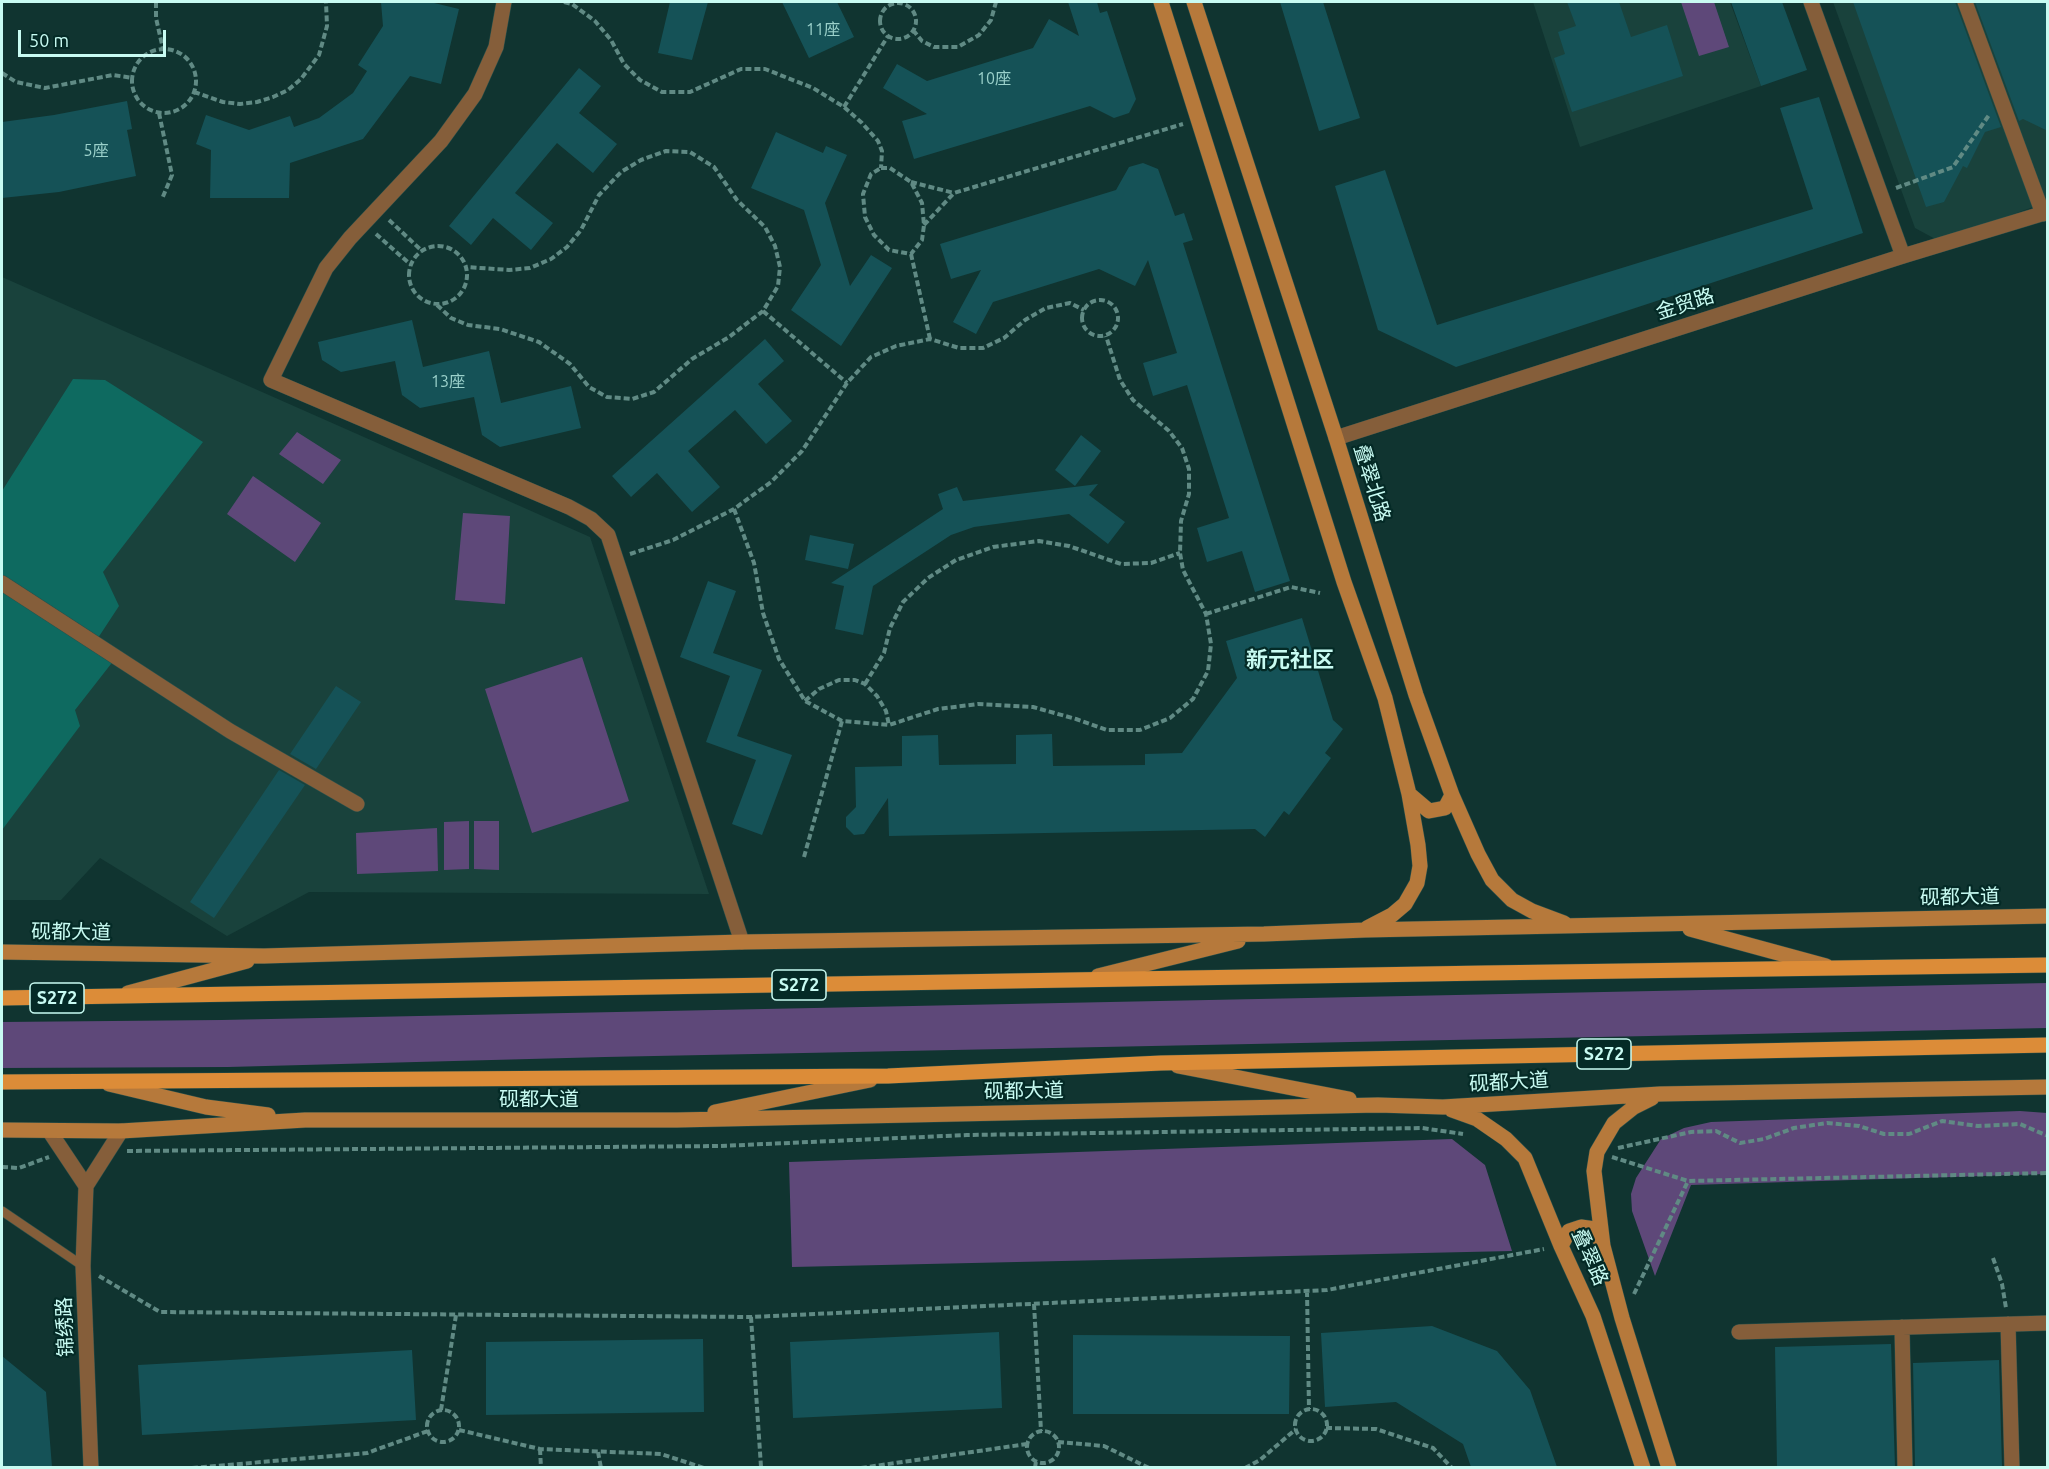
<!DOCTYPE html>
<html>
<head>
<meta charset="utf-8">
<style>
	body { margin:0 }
	#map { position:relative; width:2049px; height:1469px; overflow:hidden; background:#103430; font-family:Ubuntu,sans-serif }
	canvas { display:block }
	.frame { position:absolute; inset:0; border:3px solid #c8fbf2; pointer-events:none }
	.scale { position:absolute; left:18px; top:30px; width:148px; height:27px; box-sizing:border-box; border:3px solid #c8fbf2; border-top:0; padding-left:8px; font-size:18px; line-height:21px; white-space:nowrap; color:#c8fbf2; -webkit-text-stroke:4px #042a26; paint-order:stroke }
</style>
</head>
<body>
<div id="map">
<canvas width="2049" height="1469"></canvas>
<div class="frame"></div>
<div class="scale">50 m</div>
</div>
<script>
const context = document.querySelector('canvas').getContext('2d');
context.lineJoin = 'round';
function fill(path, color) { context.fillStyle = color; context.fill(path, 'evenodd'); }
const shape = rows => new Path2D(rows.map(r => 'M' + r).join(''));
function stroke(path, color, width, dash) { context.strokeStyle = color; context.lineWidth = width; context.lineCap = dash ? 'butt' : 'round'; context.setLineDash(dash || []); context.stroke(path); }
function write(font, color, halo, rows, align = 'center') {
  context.font = font + ' Ubuntu,"Noto Sans SC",sans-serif'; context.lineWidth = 4.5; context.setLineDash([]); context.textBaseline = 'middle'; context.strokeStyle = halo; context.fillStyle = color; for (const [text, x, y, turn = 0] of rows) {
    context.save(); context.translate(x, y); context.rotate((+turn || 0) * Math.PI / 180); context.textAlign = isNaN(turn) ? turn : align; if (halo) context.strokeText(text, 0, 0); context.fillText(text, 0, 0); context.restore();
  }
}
const built = shape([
	[1533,2,1730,2,1761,86,1580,147],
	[1833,2,2047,2,2047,202,1939,241,1915,228],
	[2,277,590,537,709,894,309,892,227,936,100,858,61,900,2,900]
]);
const green = shape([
	[1681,2,1714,2,1729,47,1699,56],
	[297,432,341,460,323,484,279,454],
	[253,476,321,523,295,562,227,514],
	[463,513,510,516,505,604,455,600],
	[582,657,629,801,532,833,485,689],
	[469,821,469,869,444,870,444,822],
	[474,821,499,821,499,870,474,869],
	[437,828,438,871,357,874,356,833],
	[2048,983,2047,1028,605,1057,228,1067,2,1068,2,1022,221,1020],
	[2020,1111,2047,1113,2047,1174,1691,1185,1655,1276,1632,1211,1631,1194,1636,1178,1661,1139,1684,1128,1711,1122],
	[1452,1139,1485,1165,1512,1251,792,1267,789,1162]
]);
const water = shape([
	[73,379,105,380,203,442,103,572,119,606,96,641,118,655,75,710,80,726,2,830,2,491]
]);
const building = shape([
	[381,2,430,2,459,9,441,84,410,76,363,139,290,163,289,198,210,198,211,150,196,144,206,115,249,130,290,116,294,127,319,118,353,93,367,71,358,65,383,26],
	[670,2,708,2,692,60,658,53],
	[782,2,837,2,854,37,809,58],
	[1068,2,1097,2,1100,13,1107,11,1136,99,1129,113,1114,118,1090,106,914,159,902,121,927,114,883,88,897,64,927,81,1033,48,1049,19,1079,36],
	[1280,2,1323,2,1360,118,1319,131],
	[1567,2,1619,2,1631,37,1667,25,1683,76,1572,112,1554,58,1565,54,1558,32,1576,26],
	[1731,2,1782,2,1807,70,1761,86],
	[1853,2,1955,2,2001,127,1985,132,1967,168,1963,166,1944,202,1926,207],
	[1975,2,2048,2,2048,131,2023,119,2019,121],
	[579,68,601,86,579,113,617,144,593,173,557,143,515,193,553,223,531,250,493,218,471,245,449,226],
	[1819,97,1863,233,1456,367,1378,330,1335,186,1385,170,1437,325,1813,209,1780,108],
	[127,101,132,129,127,130,136,176,59,192,2,198,2,122,54,115],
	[776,132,823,153,826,146,847,155,825,203,850,286,871,255,892,268,841,346,791,310,821,265,804,210,751,188],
	[1143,163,1158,169,1175,216,1184,213,1193,240,1183,243,1290,581,1255,592,1242,551,1207,562,1197,528,1229,518,1187,385,1153,396,1143,363,1177,353,1148,260,1135,286,1099,269,993,302,976,334,953,322,981,270,951,279,940,244,1116,190,1129,167],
	[412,320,423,367,489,351,501,403,571,386,581,428,500,447,482,435,474,397,420,408,402,395,395,361,341,372,322,360,318,342],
	[765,339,784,361,758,384,792,421,766,444,735,410,688,451,720,487,692,512,657,473,631,497,612,476],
	[1081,435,1101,451,1075,486,1055,470],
	[1098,484,1089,495,1125,522,1108,544,1069,514,974,527,951,535,873,586,863,635,835,629,844,586,831,583,943,509,938,494,957,487,963,501],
	[810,535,854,544,848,569,805,560],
	[708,581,736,591,713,653,762,670,737,736,792,755,762,835,732,824,756,760,706,742,730,676,680,657],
	[1302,618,1333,720,1343,729,1325,753,1331,758,1289,815,1284,811,1265,837,1255,829,889,836,888,798,864,834,854,835,846,827,846,817,856,807,855,767,902,766,902,736,938,735,939,765,1016,764,1016,735,1052,734,1053,766,1145,765,1145,754,1182,753,1237,678,1226,641],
	[336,686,361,702,316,769,290,754],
	[279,770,305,785,214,918,190,902],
	[1432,1326,1497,1351,1530,1390,1557,1467,1471,1467,1463,1444,1396,1402,1325,1407,1321,1333],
	[999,1332,1002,1408,793,1418,790,1342],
	[1073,1335,1290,1336,1289,1414,1073,1414],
	[703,1339,704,1412,486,1415,486,1342],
	[1891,1344,1895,1467,1777,1467,1775,1347],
	[412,1350,416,1420,142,1435,138,1365],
	[2,1356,46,1392,52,1467,2,1467],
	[1999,1360,2002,1467,1915,1467,1913,1363]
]);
const path = shape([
	[156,2,156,18,163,49],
	[564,2,572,4,595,21,611,40,624,64,640,80,662,92,690,92,741,69,765,69,813,88,844,107,862,123,878,141,882,151,881,168],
	'880 21a18 18 0 1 1 36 0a18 18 0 1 1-36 0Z',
	[913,30,922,41,934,47,958,47,979,35,991,20,996,2],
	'132 81a32 32 0 1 1 64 0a32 32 0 1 1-64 0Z',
	[2,73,16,82,45,88,113,75,133,78],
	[194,92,223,102,240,104,257,102,273,97,288,90,301,79,319,55,327,26,326,2],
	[844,107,888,36],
	[159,113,172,175,162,199],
	[881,168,890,168,911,182,922,203,924,225,922,240,911,254,889,250,874,235,865,217,863,194,871,174,881,168],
	[911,182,954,193],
	[1896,188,1953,167,1989,115],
	[389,220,422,251],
	[924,225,954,193,1183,124],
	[376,234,411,265],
	'409 275a29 29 0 1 1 58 0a29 29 0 1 1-58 0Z',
	[911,254,930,339],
	'1082 318a18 18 0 1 1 36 0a18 18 0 1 1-36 0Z',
	[437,305,451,318,468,325,500,329,539,342,570,364,589,387,607,397,632,399,654,392,692,359,729,337,763,311,778,286,780,267,775,246,765,227,737,200,714,167,690,152,666,151,641,160,621,172,599,195,581,230,567,247,551,259,530,268,509,270,467,267],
	[763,311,847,383],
	[734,509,754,563,763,613,779,659,805,701,842,721,889,725,938,709,978,704,1033,707,1076,719,1107,730,1140,730,1170,718,1193,699,1208,671,1211,644,1206,614,1183,570,1180,553,1181,521,1189,494,1189,469,1182,448,1169,431,1133,400,1120,380,1106,336],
	[630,554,673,540,734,509,771,482,802,451,847,383,871,357,896,346,930,339,959,348,983,348,1004,338,1025,320,1046,308,1070,303,1084,310],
	[1206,614,1291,587,1320,593],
	[865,684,884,653,890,628,903,602,928,578,956,560,993,547,1039,541,1069,546,1121,564,1151,563,1180,553],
	[805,701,819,689,839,680,855,680,865,684,877,696,886,711,889,725],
	[804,857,842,721],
	[1618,1148,1691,1132,1716,1131,1740,1143,1764,1139,1794,1128,1827,1123,1859,1126,1884,1134,1909,1134,1942,1121,1978,1126,2020,1124,2048,1136],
	[127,1151,720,1146,967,1135,1422,1128,1463,1134],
	[1612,1157,1688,1181,2048,1173],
	[2,1167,19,1168,49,1157],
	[1993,1258,2002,1284,2006,1308],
	[99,1276,160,1312,751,1317,1327,1290,1544,1249],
	[1307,1291,1309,1409],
	[1634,1294,1688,1181],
	[1034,1304,1041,1431],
	[751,1317,761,1467],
	'1295 1425a16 16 0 1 1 32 0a16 16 0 1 1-32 0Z',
	[441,1410,456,1315],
	'427 1426a16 16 0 1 1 32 0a16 16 0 1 1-32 0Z',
	[1326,1428,1376,1429,1433,1448,1452,1468],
	[459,1430,540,1449,661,1454,704,1468],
	'1027 1447a16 16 0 1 1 32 0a16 16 0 1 1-32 0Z',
	[1058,1442,1104,1446,1149,1468],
	[540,1449,541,1468],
	[598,1452,601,1468],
	[192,1468,367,1453,428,1431],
	[861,1468,1027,1444],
	[1035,1468,1036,1461],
	[1245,1468,1260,1460,1296,1429]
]);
const lane = shape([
	[2,1211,83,1266]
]);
const street = shape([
	[504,2,496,47,475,94,441,141,350,238,326,268,271,380,569,507,591,519,608,535,742,942],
	[1811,2,1903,256],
	[1965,2,2043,214],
	[1336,438,1903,256,2048,212],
	[2,583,230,731,357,804],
	[50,1132,86,1186],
	[86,1186,83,1266,91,1468],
	[86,1186,121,1131],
	[2008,1324,2012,1468],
	[1902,1327,1905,1468],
	[1739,1332,2048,1323]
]);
const secondary = shape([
	[1161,2,1344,582,1385,698,1409,794,1418,845,1420,866,1417,883,1405,904,1392,915,1367,928],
	[1194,2,1336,438,1416,695,1452,795,1478,854,1492,880,1512,900,1532,911,1564,923],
	[1409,794,1429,811,1445,808,1452,795],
	[1690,929,1826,966],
	[2,952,264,956,742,942,1264,934,1365,930,2048,916],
	[1098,976,1238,941],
	[128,993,247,961],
	[1178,1066,1349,1099],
	[109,1084,206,1107,268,1115],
	[1652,1098,1634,1107,1614,1123,1597,1152,1594,1171,1603,1246,1622,1318,1669,1468],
	[1452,1110,1477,1119,1506,1139,1525,1158,1561,1246,1593,1316,1643,1468],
	[715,1112,870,1080],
	[2,1130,121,1131,305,1120,677,1120,1378,1105,1443,1107,1660,1094,2048,1087],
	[1561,1246,1569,1231,1581,1227,1595,1229,1602,1244]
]);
const primary = shape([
	[2,998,1485,973,2048,965],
	[2,1082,888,1076,1161,1063,2048,1045]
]);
const numberNames = [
	["11座",823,30],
	["10座",994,79],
	["5座",96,151],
	["13座",448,382]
];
const shields = [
	[799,985,54],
	[57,998,54],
	[1604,1054,54]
];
const shieldNames = [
	["S272",799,985],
	["S272",57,998],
	["S272",1604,1054]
];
const streetNames = [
	["金贸路",1685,304,-18],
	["叠翠北路",1372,483,73],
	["砚都大道",1960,897,-1],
	["砚都大道",71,932,1],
	["砚都大道",1509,1082,-3],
	["砚都大道",1024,1091,-1],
	["砚都大道",539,1099],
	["叠翠路",1590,1257,66],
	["锦绣路",65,1327,-92]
];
const quarterNames = [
	["新元社区",1290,660]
];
fill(built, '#19423c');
fill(green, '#5e4879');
fill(water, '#0e6a60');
fill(building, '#155257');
stroke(lane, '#2a504b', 10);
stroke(street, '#2a504b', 16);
stroke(secondary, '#2a504b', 16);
stroke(primary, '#2a504b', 16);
stroke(path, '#608a84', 4, [6, 3]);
stroke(lane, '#855e3a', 9);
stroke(street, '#855e3a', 15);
stroke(secondary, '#b6793b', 15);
stroke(primary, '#dc8c38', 15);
write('16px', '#9bd1cb', null, numberNames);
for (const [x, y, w] of shields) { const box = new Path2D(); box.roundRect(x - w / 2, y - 15, w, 30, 4.5); context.fillStyle = '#042a26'; context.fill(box); stroke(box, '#c8fbf2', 1.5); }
write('bold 18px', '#c8fbf2', null, shieldNames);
write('20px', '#c8fbf2', '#042a26', streetNames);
write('bold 22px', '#c8fbf2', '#042a26', quarterNames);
</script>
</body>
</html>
